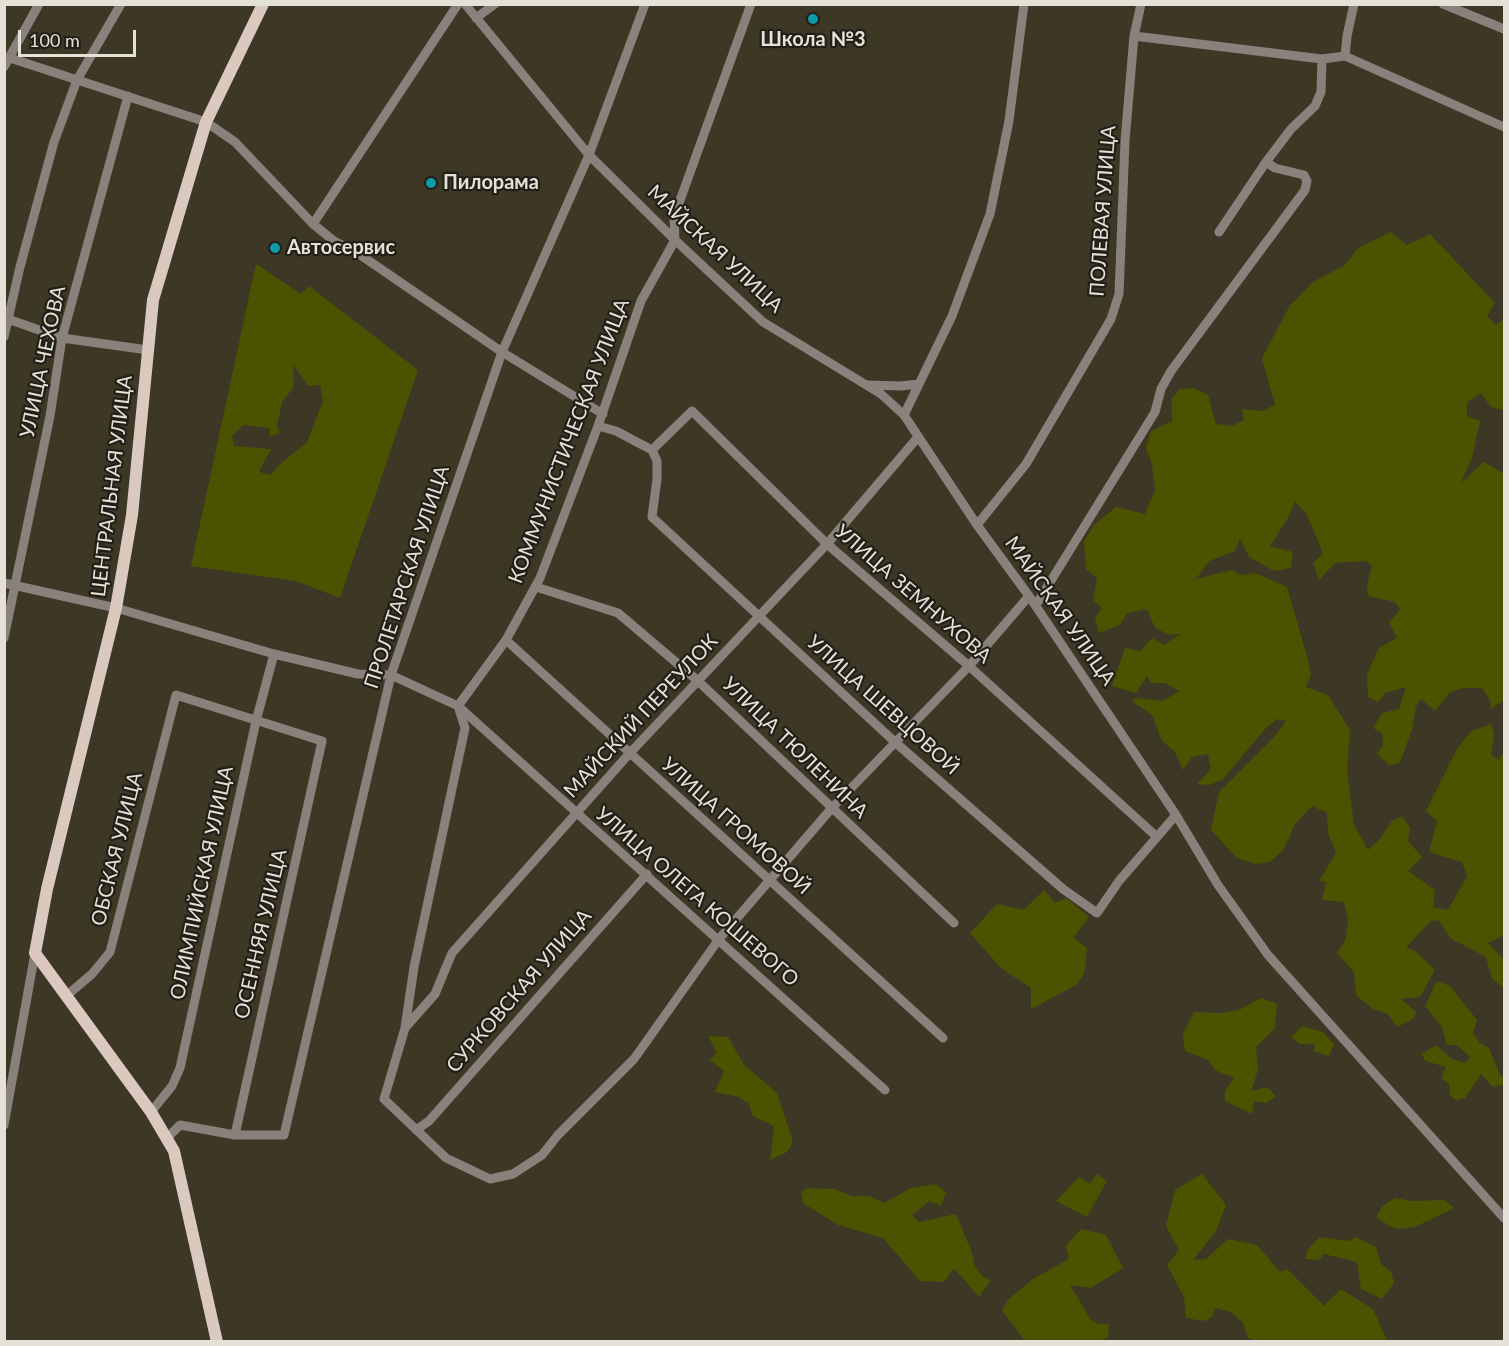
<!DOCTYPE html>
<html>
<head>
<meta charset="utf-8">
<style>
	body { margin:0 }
	#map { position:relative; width:1509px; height:1346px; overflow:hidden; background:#3d3826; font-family:Lato,sans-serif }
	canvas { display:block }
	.frame { position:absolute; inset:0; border:6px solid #e4e1d6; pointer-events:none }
	.scale { position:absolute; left:18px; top:30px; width:118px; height:27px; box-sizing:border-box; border:3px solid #e4e1d6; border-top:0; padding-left:8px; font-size:18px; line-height:21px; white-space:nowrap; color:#e4e1d6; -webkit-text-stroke:4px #211f17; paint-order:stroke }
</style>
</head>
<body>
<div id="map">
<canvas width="1509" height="1346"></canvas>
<div class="frame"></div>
<div class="scale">100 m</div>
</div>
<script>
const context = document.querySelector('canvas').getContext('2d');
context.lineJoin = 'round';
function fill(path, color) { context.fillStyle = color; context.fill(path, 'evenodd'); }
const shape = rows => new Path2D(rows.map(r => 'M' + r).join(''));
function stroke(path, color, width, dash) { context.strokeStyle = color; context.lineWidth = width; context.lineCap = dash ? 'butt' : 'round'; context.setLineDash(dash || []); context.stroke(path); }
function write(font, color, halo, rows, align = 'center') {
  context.font = font + ' Lato,sans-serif'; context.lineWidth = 4.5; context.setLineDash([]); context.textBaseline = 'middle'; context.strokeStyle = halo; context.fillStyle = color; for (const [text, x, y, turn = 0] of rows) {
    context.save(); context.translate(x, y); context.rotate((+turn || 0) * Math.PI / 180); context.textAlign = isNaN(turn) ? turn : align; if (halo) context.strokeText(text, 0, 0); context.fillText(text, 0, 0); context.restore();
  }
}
const green = shape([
	[1391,232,1407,245,1430,234,1495,303,1487,316,1496,325,1504,319,1504,410,1491,407,1481,393,1467,402,1467,416,1480,421,1472,458,1461,483,1484,462,1504,474,1504,700,1491,709,1490,700,1482,688,1463,688,1450,692,1435,711,1421,699,1416,707,1412,729,1400,763,1389,765,1377,754,1383,745,1382,733,1373,728,1382,713,1399,709,1406,687,1385,693,1378,702,1368,697,1367,674,1379,648,1397,638,1389,623,1400,609,1395,602,1368,596,1367,585,1372,565,1365,561,1335,563,1319,580,1313,563,1322,555,1322,551,1307,515,1295,501,1288,518,1270,546,1293,552,1291,568,1274,571,1249,557,1240,538,1235,551,1209,561,1196,579,1232,570,1240,575,1255,573,1287,587,1308,660,1311,675,1306,687,1328,695,1350,730,1347,771,1354,825,1368,850,1378,841,1392,821,1402,816,1410,828,1408,841,1422,857,1408,871,1435,890,1433,907,1448,910,1467,876,1462,862,1429,852,1437,821,1426,811,1458,747,1472,731,1491,724,1494,735,1491,755,1499,760,1504,752,1504,935,1488,943,1504,960,1504,988,1492,979,1486,957,1450,938,1439,920,1431,921,1406,947,1416,952,1435,970,1420,997,1401,999,1416,1012,1413,1019,1397,1027,1388,1014,1373,1009,1356,995,1354,972,1337,953,1345,941,1348,920,1344,902,1322,900,1326,882,1319,881,1336,853,1328,833,1327,813,1312,806,1295,824,1284,849,1270,862,1255,864,1237,858,1211,830,1219,792,1273,738,1286,721,1277,719,1266,728,1222,780,1209,785,1197,784,1211,769,1208,754,1192,757,1183,770,1175,752,1162,741,1152,715,1133,702,1135,698,1163,701,1179,691,1165,683,1151,683,1147,676,1136,693,1112,686,1125,648,1140,651,1152,638,1164,645,1180,634,1170,635,1155,628,1147,609,1127,613,1120,625,1099,633,1095,618,1102,608,1093,600,1097,578,1086,569,1084,541,1095,524,1116,507,1145,514,1155,490,1152,464,1146,448,1151,431,1172,421,1171,399,1180,389,1193,388,1208,395,1216,424,1232,426,1244,420,1242,409,1262,411,1275,405,1262,358,1289,307,1313,282,1345,265,1358,248],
	[256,264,301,294,309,286,418,370,340,598,296,581,191,566],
	[293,364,308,386,320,385,323,401,307,442,278,466,271,475,259,472,271,449,234,446,232,436,243,425,270,428,270,437,280,432,277,426,282,402,294,387],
	[1044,890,1055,903,1066,898,1089,917,1073,938,1087,948,1084,974,1076,985,1031,1009,1031,988,1001,968,970,933,997,904,1024,910],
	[1437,981,1450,986,1477,1020,1473,1033,1480,1043,1489,1048,1500,1075,1504,1078,1504,1085,1493,1087,1481,1074,1465,1098,1456,1100,1450,1095,1449,1084,1441,1078,1446,1067,1426,1061,1421,1054,1436,1045,1452,1059,1466,1063,1470,1057,1457,1045,1447,1045,1442,1027,1425,1006],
	[1261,998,1277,1004,1275,1028,1256,1047,1258,1070,1251,1091,1267,1087,1276,1096,1266,1103,1254,1101,1252,1114,1225,1101,1225,1091,1234,1078,1215,1070,1208,1060,1185,1051,1183,1034,1194,1012,1221,1013,1239,1010],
	[1302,1026,1323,1032,1334,1044,1329,1056,1314,1051,1315,1044,1300,1044,1291,1037],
	[708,1036,728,1037,744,1065,777,1093,793,1142,787,1152,770,1160,774,1126,753,1116,749,1104,739,1097,715,1092,724,1071,710,1060,717,1052],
	[1097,1174,1107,1181,1087,1217,1056,1201,1079,1177,1090,1184],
	[1202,1174,1226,1205,1216,1231,1193,1260,1206,1259,1228,1239,1257,1245,1280,1272,1287,1269,1324,1306,1341,1289,1373,1309,1387,1341,1258,1341,1248,1338,1243,1323,1231,1312,1215,1308,1212,1317,1204,1321,1186,1318,1184,1297,1167,1265,1179,1250,1166,1226,1175,1190],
	[935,1184,946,1192,941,1206,930,1201,912,1215,919,1222,956,1214,972,1253,974,1265,982,1276,991,1280,979,1297,954,1268,944,1282,920,1281,883,1238,838,1225,803,1203,801,1192,808,1188,835,1189,852,1196,869,1196,884,1203,911,1188],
	[1395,1198,1412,1201,1444,1200,1454,1208,1415,1227,1400,1229,1391,1227,1376,1217,1382,1207],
	[1081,1229,1106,1235,1123,1268,1091,1288,1070,1285,1090,1319,1098,1324,1109,1324,1108,1337,1102,1341,1025,1341,1002,1310,1009,1299,1033,1279,1069,1259,1066,1246],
	[1320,1237,1348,1241,1356,1237,1376,1247,1381,1264,1391,1272,1394,1283,1382,1299,1361,1289,1357,1262,1324,1254,1319,1260,1305,1259,1309,1248]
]);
const minor = shape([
	[465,4,589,155,675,240,763,322,881,394,904,415,977,525,1029,596,1176,815,1218,885,1268,955,1504,1218],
	[751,4,674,217,675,240,641,301,598,426,540,578,506,640,458,706,465,728,414,967,405,1028,384,1099,446,1158,490,1179,513,1174,542,1155,558,1135,634,1059,719,939,831,809,969,666,1029,596],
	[1443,4,1504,29],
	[476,18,495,4],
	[1134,36,1322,59,1345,56,1504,127],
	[1345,56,1347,36,1354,4],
	[4,59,10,58,206,122,235,142,313,224,334,241,359,254,502,352,603,414],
	[4,67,39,4],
	[313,224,458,4],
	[1219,232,1266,162,1291,129,1315,106,1321,92,1322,59],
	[5,318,62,338,148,350],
	[4,337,20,267,54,142,77,80,121,4],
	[868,385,900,386,919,384],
	[904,415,952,316,990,214,1009,121,1024,4],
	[598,426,616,431,652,450,657,461,657,479,652,517,896,743,1063,889,1097,913,1119,881,1176,815],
	[652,450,692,411,827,544,969,666,1157,837],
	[977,525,1026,464,1111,319,1119,294,1125,141,1134,36,1141,4],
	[4,583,116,608,274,654,358,674,391,675,458,706,885,1090],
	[536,587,618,613,698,681,954,923],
	[1036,605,1155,412,1161,389,1171,371,1305,190,1307,181,1304,175,1275,168,1266,162],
	[4,638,50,416,62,338,128,96],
	[506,640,943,1038],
	[66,996,92,974,110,952,176,695,322,741,235,1135],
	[405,1028,435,994,452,953,629,754,827,544,918,437],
	[151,1112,172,1086,180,1068,256,721,274,654],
	[4,1125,35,953],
	[416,1130,429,1121,647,874],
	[166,1139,180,1125,235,1135,284,1135,391,675,502,352,589,155,645,4]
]);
const major = shape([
	[217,1342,174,1151,151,1112,35,953,47,889,116,608,132,515,153,300,206,122,263,4]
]);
const markers = [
	[813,19,6,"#0f9aa8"],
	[431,183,6,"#0f9aa8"],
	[275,248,6,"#0f9aa8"]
];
const poiNames = [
	["Школа №3",813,40,"center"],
	["Пилорама",443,183],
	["Автосервис",287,248]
];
const streetNames = [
	["ПОЛЕВАЯ УЛИЦА",1103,211,-86],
	["МАЙСКАЯ УЛИЦА",715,249,43],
	["УЛИЦА ЧЕХОВА",43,362,-78],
	["КОММУНИСТИЧЕСКАЯ УЛИЦА",569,441,-69],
	["ЦЕНТРАЛЬНАЯ УЛИЦА",112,486,-83],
	["ПРОЛЕТАРСКАЯ УЛИЦА",407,577,-72],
	["УЛИЦА ЗЕМНУХОВА",913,594,41],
	["МАЙСКАЯ УЛИЦА",1060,611,55],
	["УЛИЦА ШЕВЦОВОЙ",883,705,42],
	["МАЙСКИЙ ПЕРЕУЛОК",641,716,-47],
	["УЛИЦА ТЮЛЕНИНА",795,748,44],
	["УЛИЦА ГРОМОВОЙ",736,826,42],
	["ОБСКАЯ УЛИЦА",117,849,-76],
	["ОЛИМПИЙСКАЯ УЛИЦА",202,883,-78],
	["УЛИЦА ОЛЕГА КОШЕВОГО",697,897,41],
	["ОСЕННЯЯ УЛИЦА",261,934,-77],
	["СУРКОВСКАЯ УЛИЦА",519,991,-49]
];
fill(green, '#4c5300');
stroke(minor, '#8a807c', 9);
stroke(major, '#dbc8be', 12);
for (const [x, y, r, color] of markers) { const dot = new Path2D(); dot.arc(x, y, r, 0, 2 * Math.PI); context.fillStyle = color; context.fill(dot); stroke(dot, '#211f17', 2); }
write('bold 20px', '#e4e1d6', '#211f17', poiNames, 'left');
write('20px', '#e4e1d6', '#211f17', streetNames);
</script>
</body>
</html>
